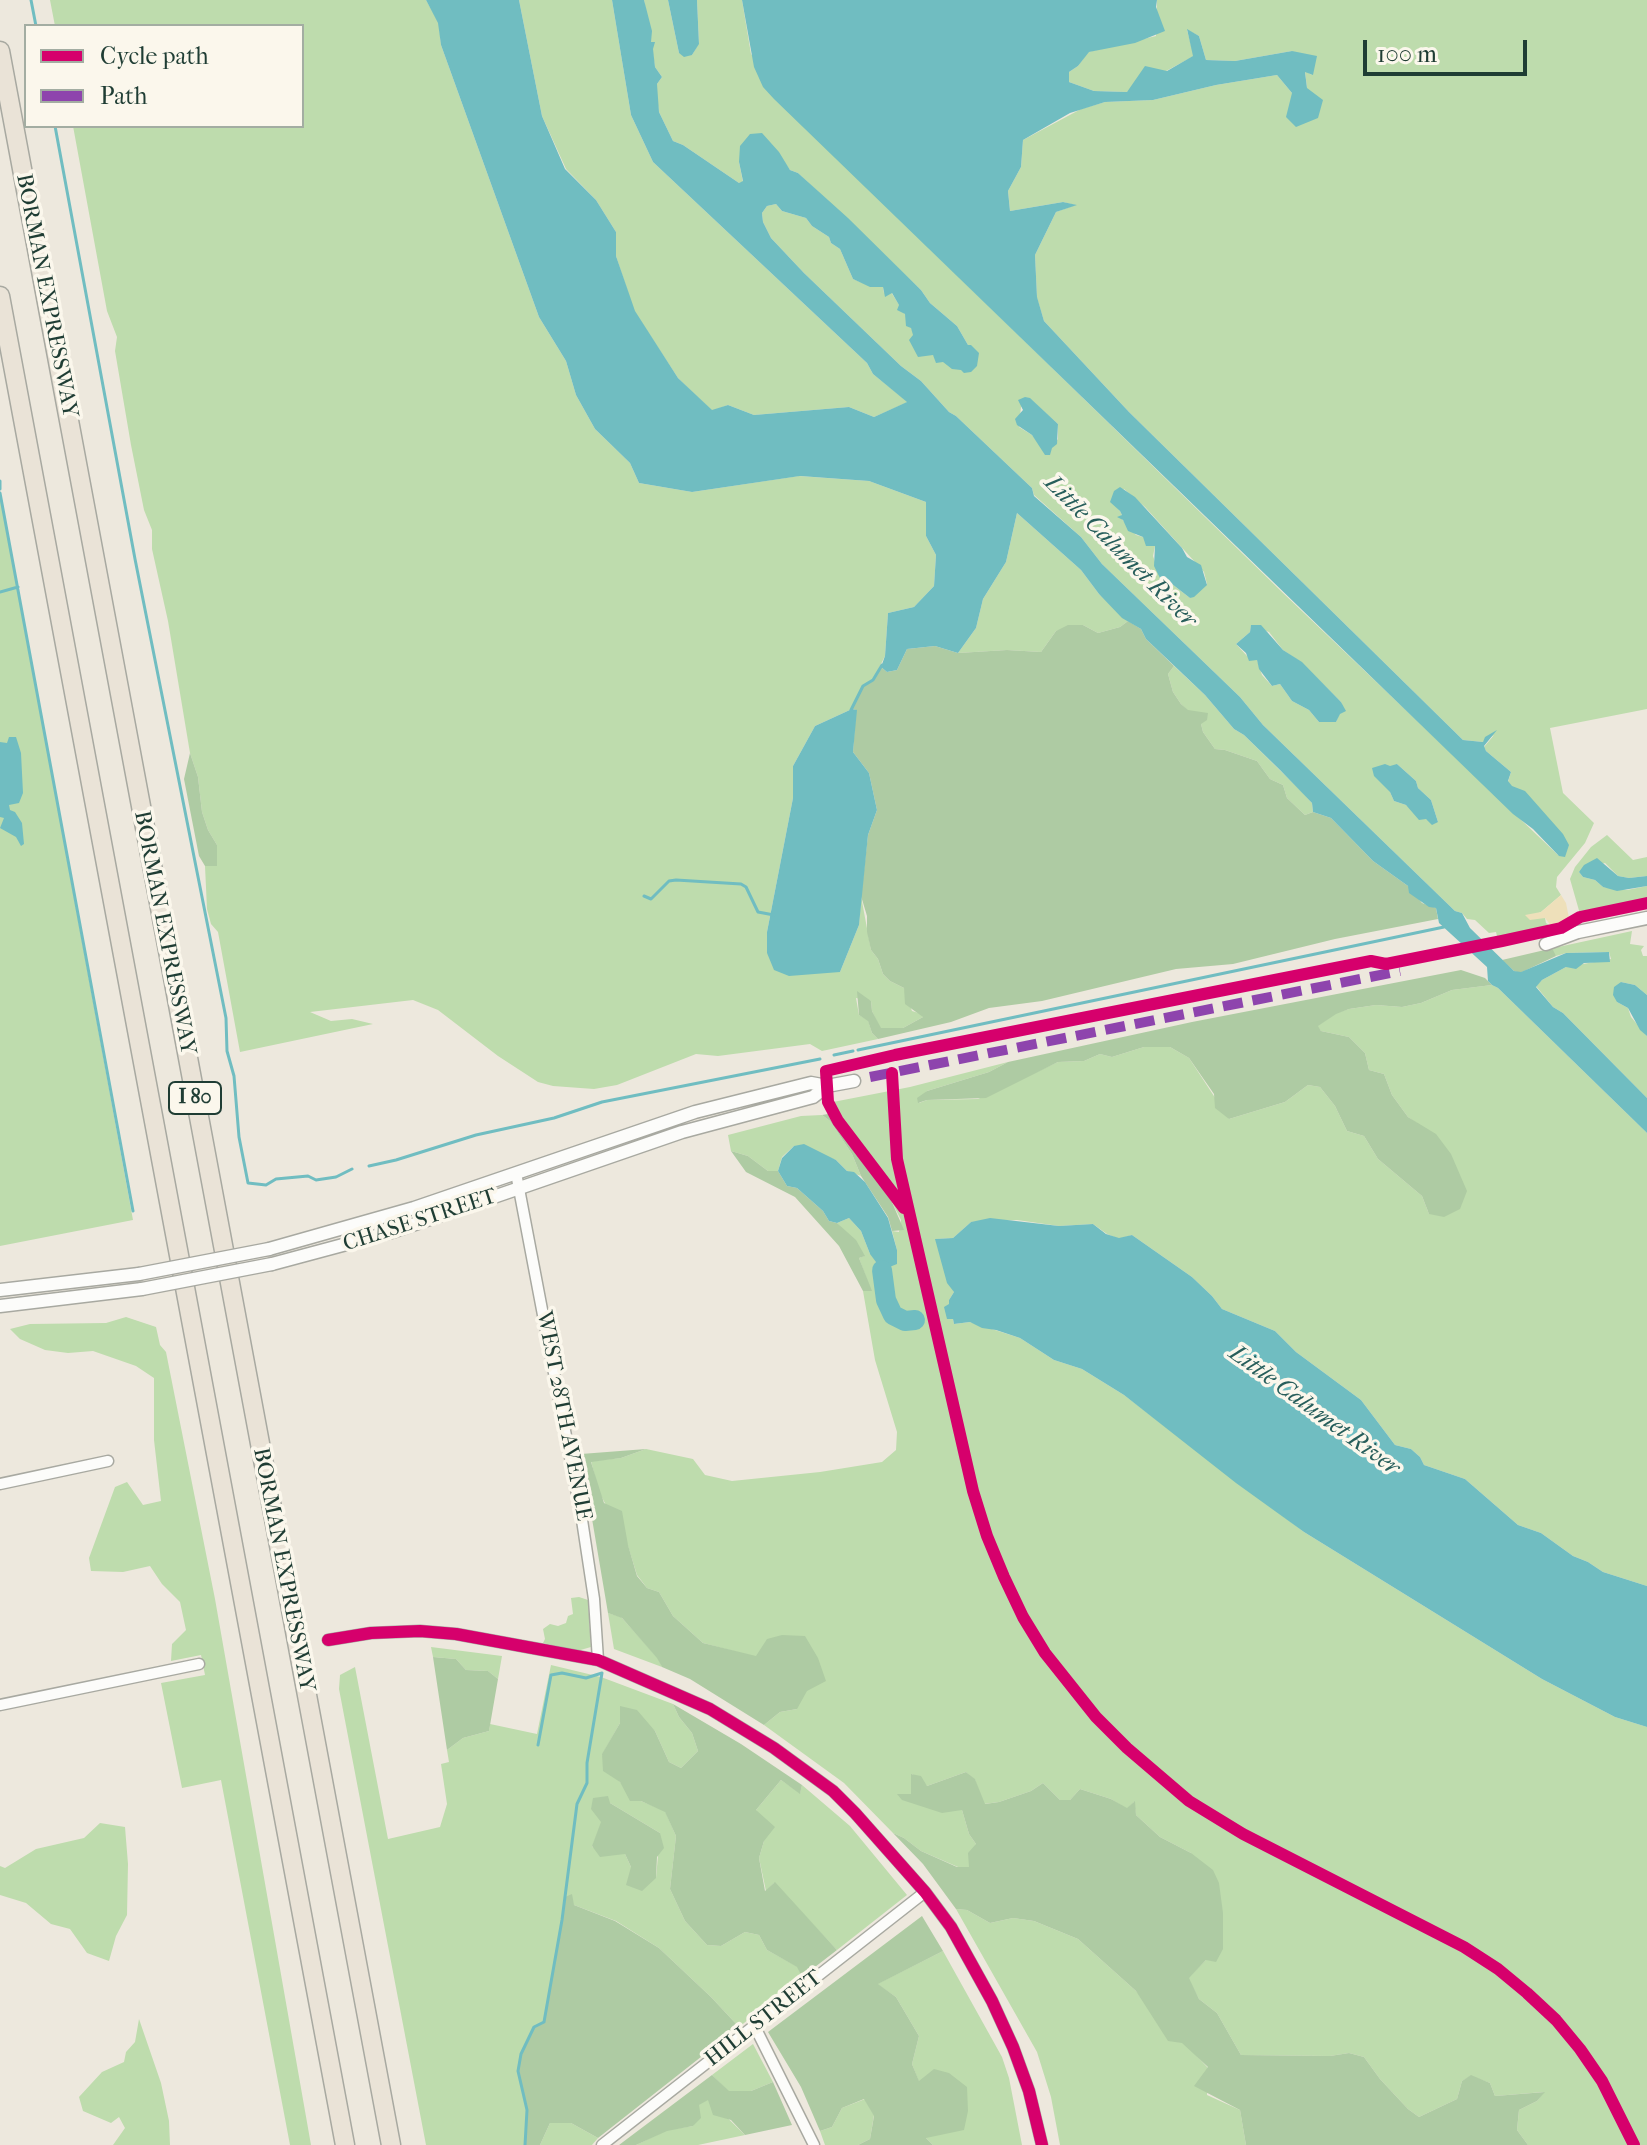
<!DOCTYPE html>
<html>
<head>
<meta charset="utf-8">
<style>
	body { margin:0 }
	#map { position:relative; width:1647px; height:2145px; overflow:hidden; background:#ede8dd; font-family:"IM FELL French Canon",serif }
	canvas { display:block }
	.legend { position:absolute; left:24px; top:24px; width:280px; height:104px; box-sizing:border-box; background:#fbf7ec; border:2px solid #a3ada2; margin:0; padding:10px 14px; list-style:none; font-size:24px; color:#1f3d34 }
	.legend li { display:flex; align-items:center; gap:16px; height:40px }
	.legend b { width:40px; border:2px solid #a3ada2 }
	.scale { position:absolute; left:1363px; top:40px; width:164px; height:36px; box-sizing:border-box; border:4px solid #1f3d34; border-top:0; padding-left:10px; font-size:24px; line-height:28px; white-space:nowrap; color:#1f3d34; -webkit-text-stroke:6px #fbf7ec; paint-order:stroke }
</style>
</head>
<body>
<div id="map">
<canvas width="1647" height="2145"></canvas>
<ul class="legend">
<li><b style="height:10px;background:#d6006c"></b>Cycle path</li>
<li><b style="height:10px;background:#8e44ad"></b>Path</li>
</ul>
<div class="scale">100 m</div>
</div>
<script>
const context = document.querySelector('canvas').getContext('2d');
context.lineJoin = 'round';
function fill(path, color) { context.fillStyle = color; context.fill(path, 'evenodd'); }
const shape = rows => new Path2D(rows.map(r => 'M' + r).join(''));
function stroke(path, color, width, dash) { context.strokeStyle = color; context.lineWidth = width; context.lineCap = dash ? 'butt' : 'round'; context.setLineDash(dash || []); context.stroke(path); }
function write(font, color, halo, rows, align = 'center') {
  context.font = font + ' "IM FELL French Canon",serif'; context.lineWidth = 7; context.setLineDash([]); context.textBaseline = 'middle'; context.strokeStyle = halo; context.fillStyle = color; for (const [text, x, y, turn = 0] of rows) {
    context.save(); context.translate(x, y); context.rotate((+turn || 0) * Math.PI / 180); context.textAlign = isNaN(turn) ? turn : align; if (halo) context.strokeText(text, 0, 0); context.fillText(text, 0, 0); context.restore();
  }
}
const green = shape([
	[50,0,426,0,439,23,441,45,539,317,566,361,576,395,595,429,630,463,639,483,692,492,799,476,869,481,926,502,926,536,936,555,934,586,914,607,888,613,885,656,873,680,863,686,852,709,815,726,793,766,793,798,767,932,767,953,840,972,859,925,861,896,871,950,878,959,883,974,890,981,904,988,912,1011,922,1014,923,1017,903,1028,880,1028,872,1011,871,1001,856,998,859,1015,868,1020,872,1033,878,1039,822,1051,810,1044,718,1056,696,1054,617,1085,594,1089,553,1086,538,1082,498,1056,438,1010,413,1000,310,1012,331,1021,352,1019,373,1024,240,1052,218,932,211,924,207,909,205,866,217,866,217,845,208,830,202,812,198,777,190,753,168,621,152,549,152,530,144,510,131,445,115,351,117,337,107,311,73,126,302,126,302,26,55,26],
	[519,0,612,0,631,115,653,162,867,363,873,374,908,402,874,417,849,407,754,415,728,405,712,411,678,378,634,311,616,256,616,232,596,200,566,169,542,116],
	[644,0,668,0,679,53,692,55,699,43,697,0,742,0,751,54,884,204,1283,593,1559,856,1508,782,1511,772,1486,751,1484,747,1494,735,1483,742,1463,740,1129,412,1044,321,1037,298,1035,255,1056,212,1075,205,1063,202,1010,211,1008,191,1021,167,1023,140,1081,109,1105,102,1153,100,1216,85,1277,75,1292,93,1307,88,1305,71,1312,75,1292,51,1235,61,1206,60,1199,36,1187,30,1194,56,1127,92,1094,91,1069,82,1069,72,1078,66,1088,52,1156,36,1157,0,1647,0,1647,709,1550,728,1563,793,1594,823,1585,843,1557,877,1556,887,1561,895,1541,912,1534,915,1545,918,1546,923,1552,927,1498,940,1496,932,1489,933,1475,920,1467,919,1462,913,1455,911,1263,725,1240,697,1102,564,1081,537,1034,495,1032,488,956,416,949,412,921,381,901,366,804,273,771,238,763,222,762,213,767,206,776,204,782,211,806,218,812,226,829,237,831,243,840,249,853,279,870,286,883,287,884,293,891,292,905,314,923,355,933,355,949,365,968,345,957,326,930,303,921,290,814,188,798,173,790,170,771,144,739,162,743,182,739,183,683,145,673,141,659,112,656,93,657,84,662,77,655,67],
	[1029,398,1058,424,1058,439,1051,448,1044,450,1032,435,1019,427,1021,407],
	[1124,489,1145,507,1204,572,1207,584,1190,598,1172,584,1161,580,1153,556,1155,546,1143,537,1136,535,1120,517,1122,515,1120,511,1111,500],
	[1251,626,1269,632,1283,650,1302,663,1341,702,1342,706,1336,722,1319,722,1309,710,1292,701,1280,684,1272,686,1262,675,1257,660,1247,656,1236,644,1250,632],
	[1397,764,1416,781,1418,788,1431,800,1438,822,1426,819,1406,805,1394,801,1390,792],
	[0,493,133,1220,0,1246],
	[1017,513,1081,570,1099,594,1128,621,1120,627,1098,633,1083,625,1056,631,1041,652,1007,650,958,653,976,628,983,599,1006,562],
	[1174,666,1205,695,1234,729,1244,735,1302,792,1312,803,1313,812,1305,815,1287,798,1283,785,1270,779,1257,761,1225,750,1215,749,1203,732,1201,724,1181,704,1173,692,1168,674],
	[1607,835,1633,860,1647,857,1647,876,1629,878,1618,876,1605,863,1579,872,1583,877,1595,880,1603,887,1627,890,1647,886,1647,901,1580,914,1570,879,1575,867,1591,847],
	[1632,931,1630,944,1644,946,1641,950,1643,956,1647,956,1647,995,1635,985,1621,982,1617,1002,1628,1008,1631,1017,1647,1036,1647,1098,1563,1013,1553,1007,1536,986,1542,980,1566,967,1611,959,1609,952,1566,953,1556,956,1549,949],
	[1492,985,1498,988,1647,1133,1647,1586,1603,1572,1588,1562,1573,1556,1541,1533,1518,1525,1465,1479,1424,1465,1420,1457,1411,1449,1395,1445,1361,1400,1296,1352,1275,1331,1222,1309,1212,1296,1192,1277,1132,1235,1119,1239,1107,1234,1093,1224,1059,1226,1017,1220,971,1222,953,1238,936,1239,954,1292,949,1300,954,1324,970,1322,1020,1338,1054,1360,1082,1369,1124,1395,1304,1532,1542,1679,1615,1717,1647,1727,1647,2145,1528,2145,1517,2130,1519,2110,1537,2101,1544,2092,1495,2096,1490,2083,1471,2076,1462,2081,1457,2099,1419,2117,1408,2109,1380,2079,1364,2057,1349,2053,1330,2056,1241,2055,1217,2013,1199,1999,1188,1978,1206,1960,1191,1853,1160,1837,1136,1815,1134,1802,1127,1809,1111,1799,1080,1789,1070,1800,1060,1800,1043,1783,1031,1791,999,1802,984,1804,975,1780,966,1772,927,1786,912,1774,911,1794,962,1810,969,1834,976,1844,969,1867,958,1867,921,1851,904,1838,893,1833,844,1783,764,1725,780,1712,797,1709,756,1657,703,1643,673,1616,659,1592,647,1588,637,1575,628,1546,599,1492,591,1461,621,1458,646,1449,693,1459,705,1475,732,1481,820,1472,882,1462,896,1450,897,1432,875,1360,863,1291,871,1291,859,1258,864,1256,837,1223,849,1218,861,1231,870,1254,897,1250,892,1231,899,1232,901,1220,891,1200,828,1114,833,1102,910,1087,1008,1062,989,1072,927,1091,919,1103,927,1100,978,1099,1058,1062,1084,1061,1100,1054,1112,1057,1144,1047,1170,1047,1189,1058,1229,1119,1285,1102,1308,1085,1320,1087,1335,1106,1347,1131,1364,1136,1378,1159,1422,1196,1429,1214,1421,1126,1408,1117,1392,1095,1384,1074,1369,1070,1365,1053,1349,1037,1321,1031,1317,1026,1336,1013,1349,1009,1376,1005,1402,1007,1421,1003,1452,990],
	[822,1115,830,1121,852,1154,861,1176,847,1171,836,1160,794,1146,782,1157,778,1171,768,1171,748,1156,731,1151,728,1135,801,1116],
	[126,1317,156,1327,160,1345,166,1352,215,1599,311,2145,290,2145,221,1780,182,1788,161,1683,205,1675,201,1655,171,1661,172,1644,186,1630,180,1602,162,1584,150,1566,123,1572,91,1571,89,1558,115,1487,127,1482,143,1505,161,1501,154,1440,154,1378,136,1366,93,1351,68,1353,45,1350,20,1339,10,1329,30,1324,106,1323],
	[579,1597,588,1600,591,1647,577,1651,543,1643,545,1639,543,1629,550,1624,558,1626,566,1623,568,1616,573,1614,571,1598],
	[608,1613,621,1617,658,1658,662,1667,614,1649],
	[431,1647,502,1656,498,1679,488,1671,466,1670,456,1659,433,1657],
	[551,1665,601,1677,673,1704,679,1717,692,1733,698,1751,681,1768,669,1762,655,1731,621,1707,620,1723,602,1755,620,1782,641,1801,665,1811,676,1836,670,1889,685,1921,707,1945,721,1946,745,1932,759,1935,767,1950,798,1967,802,1977,739,2027,711,1997,659,1948,616,1921,574,1905,565,1897,544,2022,534,2028,521,2054,518,2071,527,2110,525,2145,426,2145,339,1689,340,1675,355,1667,388,1839,440,1827,447,1804,441,1764,449,1762,447,1750,463,1738,489,1731,490,1724,537,1734],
	[610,1803,660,1833,656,1878,631,1867,625,1854,592,1847],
	[781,1780,800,1793,802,1785,850,1826,907,1895,837,1950,774,1883,766,1891,759,1858,764,1841,756,1810],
	[100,1823,125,1827,128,1864,127,1915,116,1936,109,1961,87,1953,70,1929,51,1924,26,1903,0,1895,0,1866,5,1868,36,1849,84,1838],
	[956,1909,967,1910,990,1923,1013,1918,1034,1921,1078,1939,1136,1991,1208,2068,1207,2095,1240,2110,1246,2145,1060,2145,1051,2097,1037,2052],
	[943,1951,1002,2057,1009,2078,1022,2145,933,2145,926,2138,919,2082,912,2064,919,2036,896,1997,877,1984],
	[139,2019,161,2083,169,2121,170,2145,113,2145,125,2128,119,2117,111,2123,83,2111,79,2097,102,2072,124,2062,126,2052,135,2042],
	[753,2044,773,2082,751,2091,728,2091,712,2075],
	[708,2099,745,2135,698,2145,636,2145,667,2130,693,2126,698,2105],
	[865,2099,874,2115,870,2139,858,2145,825,2145,820,2131,832,2127,842,2108],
	[550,2123,571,2123,598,2138,592,2145,540,2145]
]);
const forest = shape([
	[1128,621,1141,629,1146,639,1174,666,1168,674,1173,692,1181,704,1188,710,1208,713,1207,720,1201,724,1203,732,1215,749,1225,750,1257,761,1270,779,1283,785,1287,798,1305,815,1313,812,1331,818,1373,861,1408,886,1422,903,1436,908,1438,919,1335,939,1233,964,1176,969,1042,1001,989,1008,951,1022,878,1039,872,1033,868,1021,859,1015,857,991,871,1001,872,1011,881,1028,903,1028,923,1017,905,1004,904,988,890,981,883,974,878,959,871,950,867,932,867,916,861,896,868,835,877,810,869,773,853,752,856,710,852,709,863,686,873,680,881,667,887,672,897,670,907,649,935,646,958,653,1007,650,1041,652,1056,631,1068,625,1083,625,1098,633,1120,627],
	[190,753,198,777,202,812,208,830,217,845,217,866,205,866,199,856,184,779],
	[1549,949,1553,950,1556,956,1520,973,1514,971,1502,960],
	[1461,970,1485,978,1492,985,1452,990,1421,1003,1402,1007,1376,1005,1349,1009,1336,1014,1318,1026,1321,1031,1349,1037,1365,1053,1369,1070,1384,1074,1392,1095,1408,1117,1436,1134,1451,1154,1467,1191,1460,1209,1444,1217,1429,1214,1422,1196,1378,1159,1364,1136,1347,1131,1335,1106,1320,1087,1308,1085,1285,1102,1229,1119,1215,1108,1214,1094,1189,1058,1170,1047,1144,1047,1112,1057,1100,1054,1084,1061,1058,1062,986,1098,927,1100,918,1103,917,1098,927,1091,989,1072,1008,1062,1192,1022],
	[828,1114,891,1200,904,1230,892,1231,888,1217,861,1176,852,1154,830,1121,822,1115],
	[731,1151,748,1156,768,1171,778,1171,787,1186,797,1188,823,1211,829,1221,837,1223,856,1240,865,1256,859,1258,872,1291,863,1291,839,1246,795,1197,746,1172],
	[646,1449,621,1458,591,1462,604,1503,622,1511,628,1545,637,1576,647,1588,659,1592,673,1616,703,1643,756,1656,767,1639,782,1635,805,1636,818,1658,826,1681,807,1691,797,1709,780,1712,764,1725,690,1679,662,1667,657,1658,622,1618,608,1613,581,1454],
	[433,1657,456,1659,466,1670,488,1671,498,1679,489,1731,463,1738,447,1750],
	[673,1704,741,1744,802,1785,800,1794,781,1780,756,1810,775,1827,764,1841,759,1858,765,1891,775,1882,837,1950,802,1977,797,1967,767,1950,759,1935,745,1932,721,1946,707,1945,685,1921,670,1889,676,1836,665,1812,641,1801,630,1801,620,1782,603,1771,602,1754,620,1723,620,1706,637,1710,655,1731,669,1762,681,1768,698,1751,692,1733,679,1717],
	[966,1772,975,1779,985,1804,999,1802,1031,1791,1043,1783,1060,1800,1070,1800,1080,1789,1111,1799,1127,1808,1135,1801,1136,1815,1160,1837,1191,1853,1213,1870,1219,1883,1223,1913,1223,1949,1216,1962,1206,1960,1189,1978,1199,1999,1217,2013,1241,2055,1330,2056,1349,2053,1364,2057,1380,2079,1408,2109,1419,2117,1457,2099,1462,2081,1471,2075,1490,2083,1495,2096,1545,2092,1537,2101,1519,2110,1517,2130,1528,2145,1246,2145,1240,2110,1194,2086,1208,2067,1182,2043,1168,2041,1136,1991,1078,1939,1034,1921,1013,1918,990,1923,967,1910,956,1909,923,1864,893,1833,904,1838,921,1851,957,1867,969,1867,968,1853,976,1844,969,1834,962,1810,942,1813,902,1800,897,1794,911,1794,911,1774,921,1776,927,1786],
	[608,1796,610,1803,660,1833,664,1848,657,1857,656,1878,642,1891,626,1885,631,1867,625,1854,600,1857,592,1846,601,1822,591,1809,593,1798],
	[572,1894,574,1905,615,1921,659,1948,711,1997,739,2027,598,2138,571,2123,550,2123,540,2145,525,2145,527,2110,518,2071,521,2054,534,2027,544,2021,565,1897],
	[922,1916,943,1951,878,1984,896,1997,919,2036,912,2064,919,2081,934,2069,949,2073,967,2087,968,2111,964,2130,926,2138,933,2145,858,2145,870,2139,874,2116,864,2099,842,2108,832,2127,820,2131,801,2087,768,2032],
	[712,2075,729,2091,751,2091,773,2082,792,2125,745,2135,731,2120,713,2115,708,2100,699,2105,701,2118,693,2126,667,2131,636,2145,619,2145]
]);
const sand = shape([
	[1561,895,1566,903,1569,918,1564,924,1552,927,1545,918,1530,920,1525,915,1541,912]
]);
const water = shape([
	[426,0,519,0,542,116,565,169,596,200,616,232,616,256,635,311,678,378,712,410,728,405,754,415,849,407,874,417,907,402,873,374,867,363,653,162,631,115,612,0,644,0,652,31,651,42,655,42,653,49,655,67,662,77,657,84,659,112,673,141,683,145,739,183,743,181,739,162,740,146,750,134,762,133,779,152,790,170,798,173,848,218,921,290,930,303,957,326,968,345,971,345,979,353,977,366,971,372,964,373,961,370,952,369,943,362,936,363,933,355,918,357,909,340,913,335,911,328,906,326,905,314,897,310,899,305,892,293,885,297,883,287,870,287,853,279,840,249,831,243,829,237,812,226,806,218,782,211,776,204,767,206,762,213,763,222,771,238,804,273,901,366,921,381,949,412,956,416,1032,488,1034,496,1081,537,1102,564,1240,697,1263,725,1455,911,1462,913,1470,928,1514,971,1521,972,1566,953,1609,952,1610,962,1584,963,1576,969,1566,967,1542,980,1536,987,1553,1007,1563,1013,1647,1098,1647,1133,1498,988,1492,985,1488,981,1487,967,1439,923,1436,908,1429,907,1409,893,1408,886,1373,861,1331,818,1313,812,1312,803,1280,770,1244,735,1234,729,1205,695,1146,639,1141,629,1122,618,1099,594,1081,570,1017,513,1006,562,983,599,976,628,958,653,935,646,907,649,897,670,887,672,881,667,885,656,888,613,914,607,934,586,936,555,926,536,926,502,869,481,800,476,692,492,639,483,630,463,595,429,576,395,566,361,539,317,441,45,438,23],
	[668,0,697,0,699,44,692,55,684,57,679,53],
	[742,0,1157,0,1156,7,1165,31,1135,43,1089,52,1078,66,1069,72,1069,82,1094,91,1127,92,1145,66,1167,71,1193,56,1187,29,1199,36,1206,60,1235,61,1292,51,1317,56,1313,75,1305,72,1307,88,1323,100,1318,118,1296,127,1286,117,1292,93,1277,75,1216,85,1153,100,1105,102,1070,113,1023,140,1021,167,1008,191,1010,211,1063,202,1077,205,1056,212,1035,255,1037,297,1044,321,1129,412,1463,740,1483,742,1485,737,1497,730,1484,746,1486,751,1511,772,1508,781,1512,786,1525,791,1563,834,1569,845,1565,857,1559,856,1533,829,1513,814,774,99,763,87,754,67],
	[1025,397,1030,398,1058,424,1057,444,1052,448,1050,455,1045,455,1032,435,1017,425,1015,419,1023,410,1018,400],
	[1120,487,1135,497,1182,548,1187,557,1201,565,1207,585,1194,597,1190,598,1172,584,1161,580,1154,566,1155,546,1146,546,1143,537,1128,531,1123,520,1117,517,1122,515,1120,511,1110,502,1114,491],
	[1251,625,1261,625,1283,650,1302,662,1341,702,1346,711,1340,714,1336,722,1319,722,1309,710,1292,701,1280,684,1272,686,1259,669,1257,660,1249,661,1246,653,1236,644,1250,632],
	[852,709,857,710,853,752,869,773,877,810,868,835,859,925,840,972,789,976,774,970,767,953,767,932,793,798,793,766,815,726],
	[9,737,16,737,21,753,23,793,19,803,9,805,10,810,15,812,22,823,24,844,21,846,16,837,0,828,4,818,0,817,0,742,7,743],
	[1385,764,1390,766,1397,764,1416,781,1418,788,1431,800,1438,822,1432,825,1426,819,1419,820,1406,805,1394,801,1390,792,1374,776,1372,768],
	[1597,858,1618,876,1629,878,1647,876,1647,886,1617,891,1603,887,1595,880,1583,877,1579,872,1584,865],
	[1621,982,1635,985,1647,995,1647,1036,1640,1030,1628,1008,1617,1002,1613,995,1614,987],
	[804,1144,836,1160,847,1171,854,1172,865,1182,888,1218,897,1250,897,1264,882,1270,870,1254,861,1231,849,1218,837,1223,829,1221,823,1211,797,1188,787,1186,778,1171,782,1158,794,1146],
	[990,1218,1059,1226,1093,1224,1106,1234,1119,1238,1132,1235,1192,1277,1212,1296,1222,1309,1275,1331,1296,1352,1361,1400,1395,1445,1411,1449,1420,1457,1424,1465,1465,1479,1518,1525,1541,1533,1573,1556,1588,1562,1603,1572,1647,1586,1647,1727,1615,1717,1542,1679,1304,1532,1236,1483,1124,1395,1082,1369,1054,1360,1020,1338,996,1330,982,1328,970,1322,954,1324,953,1319,947,1319,944,1307,949,1304,949,1300,954,1292,947,1283,935,1239,953,1238,971,1222]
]);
const stream = shape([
	[31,0,36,26],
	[55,126,135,559,226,1018,227,1051,234,1076,239,1137,248,1183,266,1185,276,1179,308,1176,316,1180,336,1177,352,1169],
	[0,481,0,489],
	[0,493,133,1211],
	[0,592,18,587],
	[851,710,863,686,873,680,882,665],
	[644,896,651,899,669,881,676,880,741,884,746,887,758,912,774,915],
	[858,1050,1444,927],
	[834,1055,853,1051],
	[369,1166,396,1160,476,1135,554,1118,602,1102,820,1059],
	[525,2145,527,2110,518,2071,521,2054,534,2027,544,2022,562,1920,577,1804,587,1783,587,1763,602,1673,586,1678,562,1673,551,1675,538,1745]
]);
const river = shape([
	[882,1270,886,1300,893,1315,905,1321,915,1320]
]);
const minor = shape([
	[516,1173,582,1520,594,1599,598,1660],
	[0,1484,108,1461],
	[328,1640,371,1633,420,1631,456,1634,598,1660,710,1709,774,1748,833,1791,855,1813,925,1892,951,1927,992,2001,1013,2047,1029,2091,1042,2145],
	[0,1705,199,1664],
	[755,2027,814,2145],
	[602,2145,925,1892]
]);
const tertiary = shape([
	[1546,944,1578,932,1647,918],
	[269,1249,414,1208,695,1112,811,1083,827,1086],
	[272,1264,395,1231,682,1132,813,1097,827,1086,854,1081],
	[0,1290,139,1274],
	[0,1306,142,1289]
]);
const motorway = shape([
	[0,51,391,2145],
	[0,296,345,2145]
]);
const tertiaryBridge = shape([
	[139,1274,269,1249],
	[142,1289,272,1264]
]);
const quiet = shape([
	[870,1077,1400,971]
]);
const cycleway = shape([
	[892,1073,897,1159,973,1491,987,1536,1004,1577,1023,1617,1045,1653,1096,1717,1127,1748,1189,1801,1243,1834,1464,1947,1498,1969,1527,1993,1556,2020,1580,2049,1602,2081,1634,2145],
	[904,1208,838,1121,828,1102,826,1071,895,1055,1371,961,1386,964,1502,941,1561,928,1580,917,1647,903],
	[328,1640,371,1633,420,1631,456,1634,598,1660,710,1709,774,1748,833,1791,855,1813,925,1892,951,1927,992,2001,1013,2047,1029,2091,1042,2145]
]);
const shields = [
	[195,1098,52]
];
const shieldNames = [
	["I 80",195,1098]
];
const streetNames = [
	["BORMAN EXPRESSWAY",46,296,79],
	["BORMAN EXPRESSWAY",164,933,79],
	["CHASE STREET",420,1221,-18],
	["WEST 28TH AVENUE",563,1416,79],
	["BORMAN EXPRESSWAY",283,1570,79],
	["HILL STREET",764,2019,-38]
];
const waterNames = [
	["Little Calumet River",1120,552,45],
	["Little Calumet River",1314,1411,36]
];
fill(green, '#bedcad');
fill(forest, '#aecba3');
fill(sand, '#eee0ba');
fill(water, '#70bdc1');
stroke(stream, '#70bdc1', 3);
stroke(river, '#70bdc1', 20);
stroke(minor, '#a8a9a1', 13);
stroke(tertiary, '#a8a9a1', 15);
stroke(motorway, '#a8a9a1', 21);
stroke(minor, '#fcfcfa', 10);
stroke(tertiary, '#fcfcfa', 12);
stroke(motorway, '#eae3d7', 18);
stroke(tertiaryBridge, '#a8a9a1', 15, []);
stroke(tertiaryBridge, '#fcfcfa', 12);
stroke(quiet, '#8e44ad', 10, [20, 10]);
stroke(cycleway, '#d6006c', 12);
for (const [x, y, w] of shields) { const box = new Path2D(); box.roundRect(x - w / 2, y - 16, w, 32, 6); context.fillStyle = '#fbf7ec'; context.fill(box); stroke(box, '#1f3d34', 2); }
write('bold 20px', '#1f3d34', null, shieldNames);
write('22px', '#1f3d34', '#fbf7ec', streetNames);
write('italic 24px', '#275e5b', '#fbf7ec', waterNames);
</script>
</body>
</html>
